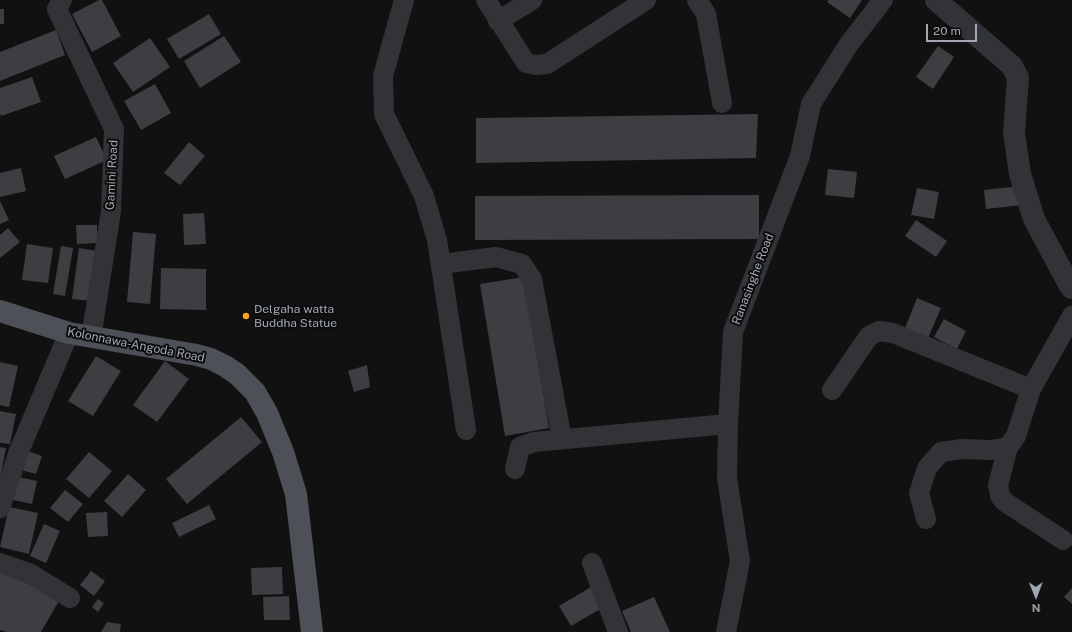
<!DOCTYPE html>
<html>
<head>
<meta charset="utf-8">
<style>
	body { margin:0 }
	#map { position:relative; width:1072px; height:632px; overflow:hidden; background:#111112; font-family:"Public Sans",sans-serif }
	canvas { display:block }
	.north { position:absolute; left:1016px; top:576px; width:40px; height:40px; -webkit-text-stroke:3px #0c0c0d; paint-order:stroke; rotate:179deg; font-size:11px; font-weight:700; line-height:16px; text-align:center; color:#a1a8b4 }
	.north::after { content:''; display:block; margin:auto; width:14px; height:18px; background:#a1a8b4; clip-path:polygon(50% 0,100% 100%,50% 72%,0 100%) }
	.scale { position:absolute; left:926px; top:24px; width:51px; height:18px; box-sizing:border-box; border:2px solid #a1a8b4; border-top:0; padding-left:5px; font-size:12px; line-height:14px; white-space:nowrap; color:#a1a8b4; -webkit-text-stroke:3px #0c0c0d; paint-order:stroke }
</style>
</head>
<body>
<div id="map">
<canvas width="1072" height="632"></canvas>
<div class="north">N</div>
<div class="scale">20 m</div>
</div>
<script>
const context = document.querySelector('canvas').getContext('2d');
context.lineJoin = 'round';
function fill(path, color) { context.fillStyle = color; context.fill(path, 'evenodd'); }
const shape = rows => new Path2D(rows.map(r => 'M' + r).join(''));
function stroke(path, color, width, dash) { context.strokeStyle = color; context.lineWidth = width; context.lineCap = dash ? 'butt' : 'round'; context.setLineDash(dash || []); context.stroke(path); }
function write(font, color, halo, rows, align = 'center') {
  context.font = font + ' "Public Sans",sans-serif'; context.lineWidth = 4; context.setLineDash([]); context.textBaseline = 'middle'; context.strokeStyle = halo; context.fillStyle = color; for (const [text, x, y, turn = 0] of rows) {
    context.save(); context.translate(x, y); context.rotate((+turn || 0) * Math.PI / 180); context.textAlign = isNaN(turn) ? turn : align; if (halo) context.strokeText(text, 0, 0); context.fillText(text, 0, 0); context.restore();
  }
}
const building = shape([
	[99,0,102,0,121,36,92,52,72,14],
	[829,0,862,0,850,18,827,2],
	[0,9,4,9,4,24,0,24],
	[209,14,221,34,179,59,167,39],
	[56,30,65,55,0,81,0,52],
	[224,36,241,62,200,88,184,61],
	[150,38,170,67,133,92,113,63],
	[938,46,954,57,933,89,916,77],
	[32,77,41,102,1,116,0,113,0,88],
	[155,84,171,113,141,130,124,101],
	[758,114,756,158,476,163,476,118],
	[96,137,107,160,65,179,54,156],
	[189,142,205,156,180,185,164,173],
	[21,168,26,191,0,197,0,173],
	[828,169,857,172,854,198,825,195],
	[1020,186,1022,205,986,209,984,190],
	[917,188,939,192,934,219,911,215],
	[759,195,759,239,475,240,475,196],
	[0,201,9,220,0,224],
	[204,213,206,244,184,245,183,214],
	[916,220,947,241,936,257,905,236],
	[76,225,97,225,97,243,77,244],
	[8,228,20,242,0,258,0,235],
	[133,232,156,234,150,304,127,302],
	[27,244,53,248,48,283,22,280],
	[61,246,73,248,65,296,53,294],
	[79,248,98,251,92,301,72,299],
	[161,268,206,269,206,310,160,309],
	[524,277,549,428,505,436,480,284],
	[917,298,941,308,928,338,905,328],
	[944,319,966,331,957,349,934,337],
	[96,356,121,371,93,416,68,401],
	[165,361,189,379,157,422,133,405],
	[0,362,18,366,9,407,0,405],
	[367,365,370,387,354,392,348,371],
	[0,411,16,414,10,444,0,443],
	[241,417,262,442,187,504,166,479],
	[0,447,6,448,1,474,0,474],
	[27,451,42,456,36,474,21,470],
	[89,452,112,471,89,498,66,479],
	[128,474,146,490,122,517,104,501],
	[18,477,37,481,32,504,13,500],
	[65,490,83,504,68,522,50,508],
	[209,505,216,519,179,537,172,523],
	[9,507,38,513,29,554,0,547],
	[107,512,108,536,88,537,86,513],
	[44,524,60,531,46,563,30,556],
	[282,567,283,594,252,595,251,568],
	[0,570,60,599,41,632,7,632,0,630],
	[91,571,105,581,94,596,80,585],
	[591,587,602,608,571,626,559,606],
	[1072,588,1072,604,1064,597],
	[289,596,290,620,264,620,263,597],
	[654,597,670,632,631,632,622,611],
	[98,599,104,603,98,612,92,607],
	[107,622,121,624,120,632,101,632]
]);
const minor = shape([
	[62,0,57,9,114,129,111,211,91,338],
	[404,0,383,76,384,114,424,196,437,240,466,430],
	[486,0,526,63,536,65,547,64,646,0],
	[697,0,706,14,722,103],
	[498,21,532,0],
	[441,264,496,257,522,264,532,279,562,439],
	[832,390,869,336,879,331,893,333,1031,389],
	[1008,447,998,485,1000,496,1005,502,1063,540],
	[515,469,520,447,534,442,728,424],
	[0,508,19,451,69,333],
	[926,519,919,493,927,468,941,452,962,449,991,450,1008,447,1016,436,1031,389,1072,316],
	[0,563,31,574,70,598],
	[592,563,618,632],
	[726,632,740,561,727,478,728,424,733,332,800,156,811,104,849,44,883,0]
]);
const tertiary = shape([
	[936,0,1012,66,1018,78,1014,133,1020,174,1034,219,1070,286,1072,288]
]);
const primary = shape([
	[0,311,69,333,197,355,211,359,225,366,237,374,255,392,267,413,283,452,296,494,312,632]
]);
const markers = [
	[246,316,4,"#fba320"]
];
const streetNames = [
	["Gamini Road",112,175,-87],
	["Ranasinghe Road",753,279,-69],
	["Kolonnawa-Angoda Road",136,345,11]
];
const poiNames = [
	["Delgaha watta",254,309],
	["Buddha Statue",254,323]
];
fill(building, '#3d3e42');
stroke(minor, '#323337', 20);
stroke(tertiary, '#323337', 22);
stroke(primary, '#4d5057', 22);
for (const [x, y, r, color] of markers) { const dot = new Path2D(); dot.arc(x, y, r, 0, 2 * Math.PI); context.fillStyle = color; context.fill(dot); stroke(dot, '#0c0c0d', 1.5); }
write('12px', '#a1a8b4', '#0c0c0d', streetNames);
write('12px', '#a1a8b4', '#0c0c0d', poiNames, 'left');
</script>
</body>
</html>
